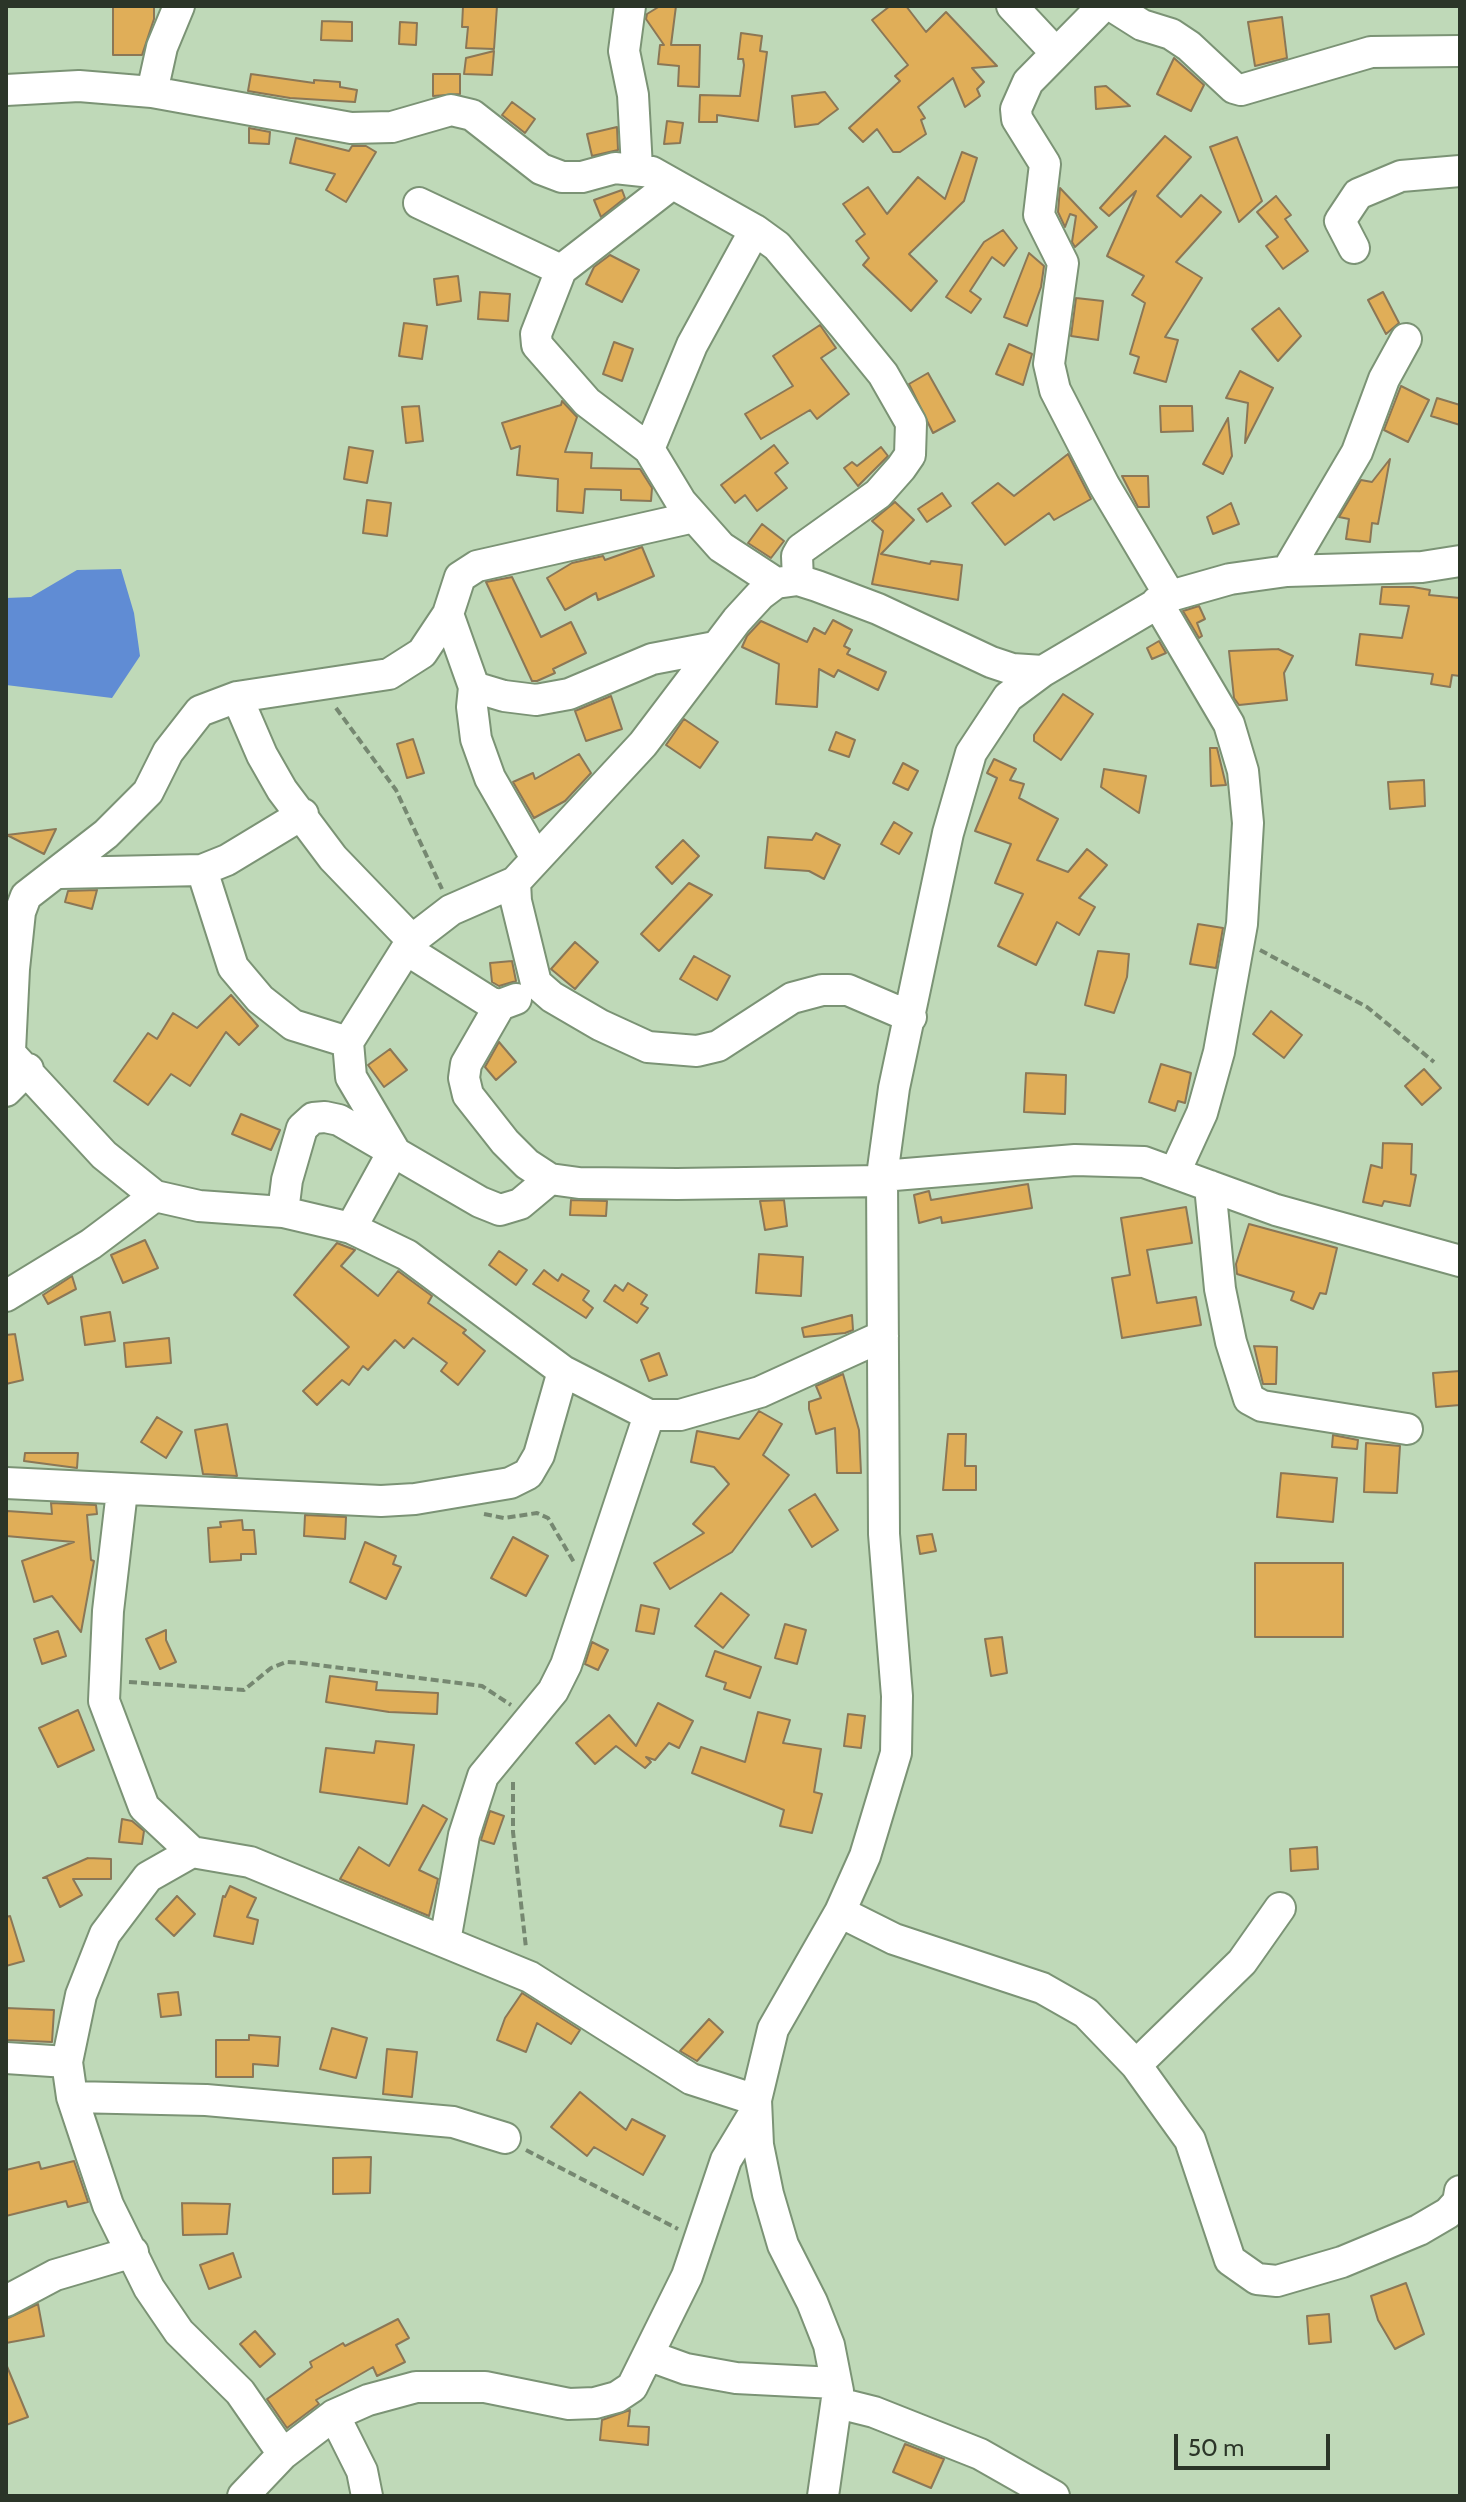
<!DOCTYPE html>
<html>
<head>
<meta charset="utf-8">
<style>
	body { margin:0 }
	#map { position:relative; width:1466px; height:2502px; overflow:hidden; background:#bfd9b8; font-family:Cabin,sans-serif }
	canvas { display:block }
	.frame { position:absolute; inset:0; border:8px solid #2b3528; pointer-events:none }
	.scale { position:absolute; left:1174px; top:2434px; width:156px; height:36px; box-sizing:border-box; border:4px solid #2b3528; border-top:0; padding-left:10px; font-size:24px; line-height:28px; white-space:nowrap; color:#2b3528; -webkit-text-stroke:6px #bfd9b8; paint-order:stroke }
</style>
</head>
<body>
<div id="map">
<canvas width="1466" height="2502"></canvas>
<div class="frame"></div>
<div class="scale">50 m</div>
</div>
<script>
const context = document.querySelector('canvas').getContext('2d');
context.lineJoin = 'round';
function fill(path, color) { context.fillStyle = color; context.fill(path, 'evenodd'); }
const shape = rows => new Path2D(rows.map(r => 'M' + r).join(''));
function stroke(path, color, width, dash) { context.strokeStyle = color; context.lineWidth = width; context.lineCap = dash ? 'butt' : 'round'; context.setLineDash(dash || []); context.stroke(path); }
const water = shape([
	[121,569,134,613,140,656,112,698,6,685,6,598,31,597,77,570]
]);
const building = shape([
	[113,6,154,6,154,19,142,55,113,55,113,6],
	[463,6,497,6,494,49,466,48,468,27,462,27,463,6],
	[660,6,676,6,671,45,700,45,699,87,678,86,679,66,658,64,660,45,664,45,646,19,647,14,660,6],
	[890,6,906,6,926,32,946,12,997,66,972,68,984,82,977,89,980,96,965,107,953,78,918,107,925,118,921,120,926,134,900,152,893,152,877,129,863,142,849,128,900,81,895,76,908,65,872,20,890,6],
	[1282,17,1287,58,1255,66,1248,22,1282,17],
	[322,21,352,22,352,41,321,40,322,21],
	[400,22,417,23,416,45,399,44,400,22],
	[741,33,762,36,760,51,767,52,758,121,717,115,717,122,699,122,700,95,740,96,744,65,743,59,738,59,741,33],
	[494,51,492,75,464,74,466,58,494,51],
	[1174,58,1204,85,1191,111,1157,94,1174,58],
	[251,74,314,83,314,80,340,82,340,87,357,90,355,102,290,98,248,91,251,74],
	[433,74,460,74,460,94,433,96,433,74],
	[1106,86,1130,106,1096,109,1095,87,1106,86],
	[825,92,838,109,818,124,795,127,792,96,825,92],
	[512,102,535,119,525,133,502,115,512,102],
	[667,121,683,123,680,143,664,144,667,121],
	[617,127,618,150,592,156,587,134,617,127],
	[249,128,270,132,269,144,249,143,249,128],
	[1165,136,1191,157,1157,196,1181,217,1201,195,1221,212,1176,262,1202,278,1165,337,1178,340,1166,382,1134,373,1139,357,1130,354,1145,303,1132,295,1144,276,1107,256,1136,191,1109,216,1100,208,1165,136],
	[1237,137,1262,201,1239,222,1210,147,1237,137],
	[296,138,349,151,352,146,366,146,376,152,346,202,326,190,335,174,290,163,296,138],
	[962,152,977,158,964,201,909,254,937,281,911,311,863,265,869,258,856,241,865,234,843,204,868,187,887,214,918,177,945,199,962,152],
	[1060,188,1097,227,1075,247,1072,242,1076,216,1070,214,1065,227,1058,212,1060,188],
	[622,190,625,198,601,217,594,200,622,190],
	[1276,196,1291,215,1285,219,1308,251,1283,269,1266,246,1278,237,1257,212,1276,196],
	[1003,230,1017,248,1004,266,992,257,970,291,981,299,971,313,946,297,984,242,1003,230],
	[1029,253,1044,266,1041,287,1027,326,1004,317,1029,253],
	[610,255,639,270,622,302,586,284,594,267,610,255],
	[458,276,461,301,437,305,434,279,458,276],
	[480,292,510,294,508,321,478,319,480,292],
	[1383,292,1399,323,1386,334,1368,300,1383,292],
	[1076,298,1103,301,1098,340,1071,336,1076,298],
	[1279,308,1301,336,1278,361,1252,329,1279,308],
	[404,323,427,326,422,359,399,356,404,323],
	[820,325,836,348,821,358,849,394,817,419,810,410,761,439,745,414,793,386,773,356,820,325],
	[614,342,633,349,622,381,603,374,614,342],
	[1009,344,1032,354,1023,385,996,374,1009,344],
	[1240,371,1273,388,1245,443,1248,403,1226,398,1240,371],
	[928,373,955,421,933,433,909,384,928,373],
	[1401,386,1429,400,1408,442,1384,430,1401,386],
	[1437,398,1460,405,1460,425,1431,416,1437,398],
	[562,401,577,417,565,452,592,453,591,468,640,469,652,488,651,501,621,500,621,490,585,489,583,513,557,511,558,479,517,475,520,446,511,449,502,423,561,405,562,401],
	[419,406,423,441,406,443,402,407,419,406],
	[1160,406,1192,406,1193,431,1161,432,1160,406],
	[1228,418,1232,456,1223,474,1203,464,1228,418],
	[774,445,788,463,775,473,787,488,757,511,745,495,735,503,721,485,774,445],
	[349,447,373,451,367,483,344,479,349,447],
	[881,447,888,456,858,486,844,468,852,462,857,466,881,447],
	[1068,454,1091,499,1054,520,1049,513,1005,545,972,503,998,483,1014,496,1068,454],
	[1390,459,1378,524,1372,523,1370,542,1346,539,1349,519,1339,517,1361,480,1372,482,1390,459],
	[1122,476,1148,476,1149,507,1138,507,1122,476],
	[942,493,951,506,927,522,918,509,942,493],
	[367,500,391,503,387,536,363,533,367,500],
	[895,502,914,520,881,554,930,564,931,561,962,565,958,600,872,584,883,531,872,521,895,502],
	[1231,503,1239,524,1213,534,1207,517,1231,503],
	[762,524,784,541,771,558,748,543,762,524],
	[642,547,654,576,598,600,596,593,565,610,547,578,572,563,603,556,605,560,642,547],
	[512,577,541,637,571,622,586,653,553,669,555,673,537,681,532,681,486,582,512,577],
	[1382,587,1413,587,1430,590,1429,595,1460,598,1460,676,1452,675,1450,687,1431,684,1433,674,1356,665,1360,634,1402,638,1409,606,1380,604,1382,587],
	[1199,606,1205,619,1197,623,1202,636,1199,638,1183,611,1199,606],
	[833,620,852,630,844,646,850,649,847,654,886,672,878,690,838,670,834,677,819,669,817,707,776,704,779,664,742,647,747,636,761,621,807,642,814,628,825,634,833,620],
	[1159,641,1166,653,1152,659,1147,648,1159,641],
	[1278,649,1293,656,1284,673,1287,700,1239,705,1234,698,1229,651,1278,649],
	[1063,694,1093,714,1061,760,1034,741,1034,735,1063,694],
	[611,696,622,729,586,741,575,711,611,696],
	[684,719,718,742,700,768,666,745,684,719],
	[836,732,855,740,849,757,829,750,836,732],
	[413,739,424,773,407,778,397,744,413,739],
	[1210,748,1217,748,1226,785,1211,786,1210,748],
	[579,754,591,773,565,801,534,818,513,782,533,773,535,779,579,754],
	[994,759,1016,769,1010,780,1024,784,1019,798,1058,819,1037,860,1068,872,1087,849,1107,865,1079,898,1095,907,1079,935,1057,922,1036,965,998,946,1023,894,995,883,1011,844,975,831,997,778,987,773,994,759],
	[903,763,918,771,908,790,893,783,903,763],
	[1104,769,1146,776,1139,813,1101,787,1104,769],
	[1424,780,1425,806,1390,809,1388,782,1424,780],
	[894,822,912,833,899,854,881,844,894,822],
	[56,829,44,854,7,835,56,829],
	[816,833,840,845,824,879,809,871,765,868,768,837,812,840,816,833],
	[683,840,699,856,672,884,656,867,683,840],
	[689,883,712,895,659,951,641,934,689,883],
	[97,890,92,909,65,902,68,891,97,890],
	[1198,924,1223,928,1216,968,1190,964,1198,924],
	[575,942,598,962,575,989,551,969,575,942],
	[1098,951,1129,954,1127,977,1114,1013,1085,1005,1098,951],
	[694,956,730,976,717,1000,680,979,694,956],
	[512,961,516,981,499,986,492,982,490,963,512,961],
	[231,995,258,1026,239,1045,226,1032,190,1086,171,1074,148,1105,114,1081,148,1033,157,1039,173,1013,197,1028,231,995],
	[1271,1011,1302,1035,1284,1058,1253,1034,1271,1011],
	[499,1042,516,1062,496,1080,485,1067,499,1042],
	[390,1049,407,1070,384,1087,368,1065,390,1049],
	[1161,1064,1191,1073,1185,1103,1178,1101,1175,1111,1149,1102,1161,1064],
	[1424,1069,1441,1088,1422,1105,1405,1086,1424,1069],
	[1026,1073,1066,1075,1065,1114,1024,1112,1026,1073],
	[241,1114,280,1130,271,1150,232,1134,241,1114],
	[1383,1143,1412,1144,1411,1174,1416,1175,1410,1206,1384,1201,1382,1206,1363,1202,1371,1165,1382,1168,1383,1143],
	[1028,1184,1032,1208,942,1223,941,1217,919,1223,914,1195,929,1191,931,1200,1028,1184],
	[571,1200,607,1201,606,1216,570,1215,571,1200],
	[784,1200,787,1226,765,1230,760,1201,784,1200],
	[1186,1207,1192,1243,1147,1250,1157,1303,1196,1297,1201,1325,1122,1338,1112,1278,1130,1275,1121,1218,1186,1207],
	[1249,1224,1337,1248,1326,1294,1320,1293,1313,1309,1291,1300,1294,1292,1237,1274,1236,1264,1249,1224],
	[145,1240,158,1268,123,1283,111,1255,145,1240],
	[337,1243,355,1250,341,1266,378,1296,398,1271,432,1296,428,1303,466,1330,463,1333,485,1351,458,1385,441,1371,447,1363,413,1338,404,1348,395,1340,368,1370,363,1366,349,1385,342,1380,317,1405,303,1391,349,1347,294,1295,337,1243],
	[499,1251,527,1270,516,1285,489,1265,499,1251],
	[759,1254,803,1257,801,1296,756,1293,759,1254],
	[544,1270,558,1281,562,1274,589,1291,583,1300,593,1308,586,1318,533,1284,544,1270],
	[72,1276,76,1289,48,1304,43,1295,72,1276],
	[628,1283,647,1295,641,1304,648,1308,637,1323,604,1301,615,1285,623,1291,628,1283],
	[110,1312,115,1341,85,1345,81,1317,110,1312],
	[852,1315,853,1330,845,1333,804,1337,802,1328,852,1315],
	[15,1334,23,1380,6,1384,6,1335,15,1334],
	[169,1338,171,1363,126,1367,124,1343,169,1338],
	[1254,1346,1277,1347,1276,1384,1263,1384,1254,1346],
	[659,1353,667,1375,649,1381,641,1360,659,1353],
	[1460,1371,1460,1405,1436,1407,1433,1373,1460,1371],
	[843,1374,859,1430,861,1473,837,1473,835,1428,816,1434,809,1409,809,1402,821,1398,816,1386,843,1374],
	[759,1411,782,1424,763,1455,789,1475,732,1552,670,1589,654,1563,704,1533,693,1524,729,1484,714,1467,691,1462,697,1431,739,1439,759,1411],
	[157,1417,182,1432,166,1458,141,1442,157,1417],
	[227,1424,237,1476,203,1474,195,1430,227,1424],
	[948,1434,966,1434,965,1466,976,1466,976,1490,943,1490,948,1434],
	[1333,1435,1358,1440,1357,1449,1332,1447,1333,1435],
	[1366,1443,1400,1446,1397,1493,1364,1492,1366,1443],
	[25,1453,78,1453,77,1468,24,1461,25,1453],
	[1281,1473,1337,1478,1333,1522,1277,1517,1281,1473],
	[815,1494,838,1530,812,1547,789,1510,815,1494],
	[51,1503,96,1505,97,1514,87,1515,91,1560,94,1561,81,1632,52,1596,34,1602,22,1561,74,1542,6,1536,7,1511,52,1514,51,1503],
	[305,1515,346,1517,345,1539,304,1536,305,1515],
	[242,1520,243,1530,254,1530,256,1554,241,1554,241,1560,210,1562,208,1528,221,1527,220,1522,242,1520],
	[932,1534,936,1551,920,1554,917,1536,932,1534],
	[513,1537,548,1556,526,1596,491,1578,513,1537],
	[365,1542,396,1556,393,1564,401,1567,386,1599,350,1582,365,1542],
	[1255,1563,1343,1563,1343,1637,1255,1637,1255,1563],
	[721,1593,749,1615,723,1648,695,1626,721,1593],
	[641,1605,659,1609,654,1634,636,1631,641,1605],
	[785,1624,806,1630,797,1664,775,1658,785,1624],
	[166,1630,166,1640,176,1662,160,1669,146,1639,166,1630],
	[58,1631,66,1656,42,1664,34,1639,58,1631],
	[1002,1637,1007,1673,991,1676,985,1639,1002,1637],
	[592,1642,608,1650,598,1670,585,1664,592,1642],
	[715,1651,761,1667,750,1698,724,1689,726,1683,706,1676,715,1651],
	[330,1676,377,1682,376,1690,438,1693,437,1714,389,1712,326,1702,330,1676],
	[658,1703,693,1721,679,1748,669,1743,655,1760,646,1757,651,1762,645,1768,616,1746,595,1764,576,1743,609,1715,636,1746,658,1703],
	[78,1710,94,1750,58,1767,39,1728,78,1710],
	[758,1712,790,1720,783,1743,821,1749,814,1792,822,1794,812,1833,780,1826,784,1810,692,1773,701,1747,745,1762,758,1712],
	[848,1714,865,1716,861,1748,844,1746,848,1714],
	[376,1741,414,1745,407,1804,320,1792,326,1748,374,1753,376,1741],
	[423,1805,447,1819,419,1870,438,1879,429,1916,340,1879,359,1847,389,1866,423,1805],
	[490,1811,504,1816,494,1844,481,1840,490,1811],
	[122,1819,132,1821,144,1831,142,1844,119,1842,122,1819],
	[1317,1847,1318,1869,1291,1871,1290,1849,1317,1847],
	[88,1858,111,1859,111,1879,73,1879,82,1895,60,1907,47,1878,43,1878,88,1858],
	[230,1886,256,1898,247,1917,258,1920,253,1944,214,1936,223,1896,225,1897,230,1886],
	[177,1896,195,1914,174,1936,156,1919,177,1896],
	[10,1916,24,1961,6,1966,6,1917,10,1916],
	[178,1992,181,2015,161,2017,158,1994,178,1992],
	[522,1993,580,2030,571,2044,537,2023,526,2052,497,2040,505,2018,522,1993],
	[6,2008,54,2010,52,2042,6,2040,6,2008],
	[709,2019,723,2032,697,2061,680,2051,709,2019],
	[332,2028,367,2038,356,2078,320,2069,332,2028],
	[249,2035,280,2037,278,2066,253,2064,253,2077,216,2077,216,2040,249,2040,249,2035],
	[387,2049,417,2052,412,2097,383,2094,387,2049],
	[580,2092,626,2130,632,2119,665,2136,643,2175,594,2147,587,2156,551,2127,580,2092],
	[371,2157,370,2193,333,2194,333,2158,371,2157],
	[74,2161,88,2202,68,2207,66,2201,6,2216,6,2170,39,2162,41,2169,74,2161],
	[182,2203,230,2204,227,2234,183,2235,182,2203],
	[233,2253,241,2277,209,2289,200,2265,233,2253],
	[1406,2283,1424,2334,1395,2349,1378,2320,1371,2296,1406,2283],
	[38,2304,44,2336,6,2343,6,2319,38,2304],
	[1329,2314,1331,2342,1309,2344,1307,2316,1329,2314],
	[398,2319,409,2338,396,2345,405,2362,377,2376,373,2367,316,2400,319,2404,287,2428,267,2399,312,2367,310,2362,343,2343,345,2346,398,2319],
	[255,2331,275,2354,260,2367,240,2344,255,2331],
	[6,2364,28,2417,6,2425,6,2364],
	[630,2410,628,2426,649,2427,648,2445,600,2440,602,2420,630,2410],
	[905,2444,944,2459,931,2488,893,2472,905,2444]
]);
const path = shape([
	[336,708,396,790,442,889],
	[1260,950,1367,1007,1434,1062],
	[484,1514,504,1518,537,1513,548,1518,575,1564],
	[129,1682,244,1690,271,1668,286,1662,302,1663,482,1686,511,1705],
	[513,1782,513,1832,526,1948],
	[526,2150,678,2229]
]);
const minor = shape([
	[630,6,624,51,633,95,637,168],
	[1012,6,1056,53],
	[1103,6,1028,82,1016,109,1017,119,1045,164,1039,215,1063,263,1049,364,1055,390,1104,485,1170,596],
	[1112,6,1142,25,1171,34,1189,46,1234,88,1241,90,1371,52,1460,51],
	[6,90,79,86,152,92,351,128,392,127,451,110,472,115,541,169,562,177,582,177,615,168,652,172,755,230,777,246,844,326,883,374,911,423,910,455,901,468,878,494,801,549,797,556,798,580],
	[152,92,162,47,179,6],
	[419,203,561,270,672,184],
	[755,230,692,345,649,449,681,502,721,547,776,583],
	[1354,248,1340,221,1358,194,1401,176,1460,171],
	[561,270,536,334,537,345,587,402,649,449],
	[1287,571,1357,452,1384,379,1406,339],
	[1157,602,1229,724,1243,771,1248,823,1242,924,1219,1052,1202,1113,1175,1172],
	[448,614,474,687,472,707,476,739,490,778,536,858],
	[474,687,504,696,536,700,569,694,652,659,715,647],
	[237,697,262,755,282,790,333,858,412,940],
	[202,870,233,967,260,999,293,1025,348,1042],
	[60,873,202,870,227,860,303,814],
	[407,950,491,1003,500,1005,516,999],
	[500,1005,466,1064,464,1078,468,1095,505,1142,527,1164,550,1179,579,1183,677,1184,882,1181],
	[911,1017,848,990,822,990,792,998,718,1046,697,1051,648,1047,600,1025,552,997,536,983,516,901,515,882,643,744,737,620,760,595,776,583,798,580,817,586,878,609,991,662,1012,669,1043,671],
	[6,1049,104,1155,155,1196,199,1206,283,1212,351,1228,407,1255,563,1371,649,1415,680,1415,760,1392,883,1336],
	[10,1051,14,969,20,912,26,896,106,834,148,792,168,752,200,711,237,697,389,674,422,653,448,614,460,577,477,566,694,517],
	[6,1091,28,1069],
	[882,1176,1075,1160,1144,1162,1276,1210,1460,1261],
	[1210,1186,1220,1289,1231,1342,1249,1399,1262,1406,1407,1429],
	[283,1212,287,1180,302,1128,313,1118,325,1117,339,1120,480,1202,500,1210,520,1204,550,1179],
	[351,1228,394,1150,351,1077,348,1042,412,940,451,910,515,882],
	[6,1296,91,1244,155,1196],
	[6,1483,381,1501,415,1499,510,1483,528,1474,539,1455,563,1371],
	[122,1491,108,1611,104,1701,144,1807,192,1852],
	[840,1912,894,1939,1042,1988,1086,2013,1136,2065,1190,2140,1230,2260,1257,2279,1277,2281,1342,2262,1419,2230,1448,2213,1458,2202,1460,2191],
	[445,1941,464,1835,483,1776,553,1691,566,1665,649,1415],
	[6,2058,67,2062],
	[1136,2065,1242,1962,1280,1908],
	[72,2097,206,2100,453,2122,505,2138],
	[6,2301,55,2275,133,2252],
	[650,2356,686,2369,736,2378,835,2383],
	[838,2403,874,2412,980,2454,1054,2496],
	[334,2415,362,2471,367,2496],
	[283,2454,240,2392,179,2332,149,2288,108,2205,72,2097,67,2062,81,1995,105,1934,148,1877,192,1852,250,1862,530,1977,691,2079,756,2100],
	[243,2496,283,2454,334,2415,368,2400,416,2387,485,2387,569,2404,595,2403,617,2397,632,2387,687,2276,726,2160,755,2112],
	[823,2496,838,2391,829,2345,812,2302,783,2245,768,2194,758,2145,756,2100,773,2029,840,1912,865,1856,896,1753,897,1696,884,1534,882,1176,894,1088,948,833,971,753,1008,697,1043,671,1170,596,1230,579,1287,571,1422,567,1460,561]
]);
fill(water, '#608cd4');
fill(building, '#e0ae58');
stroke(building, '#8b7756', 2);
stroke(minor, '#7b9375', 34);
stroke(path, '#768871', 4, [8, 4]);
stroke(minor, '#fff', 30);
</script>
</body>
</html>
